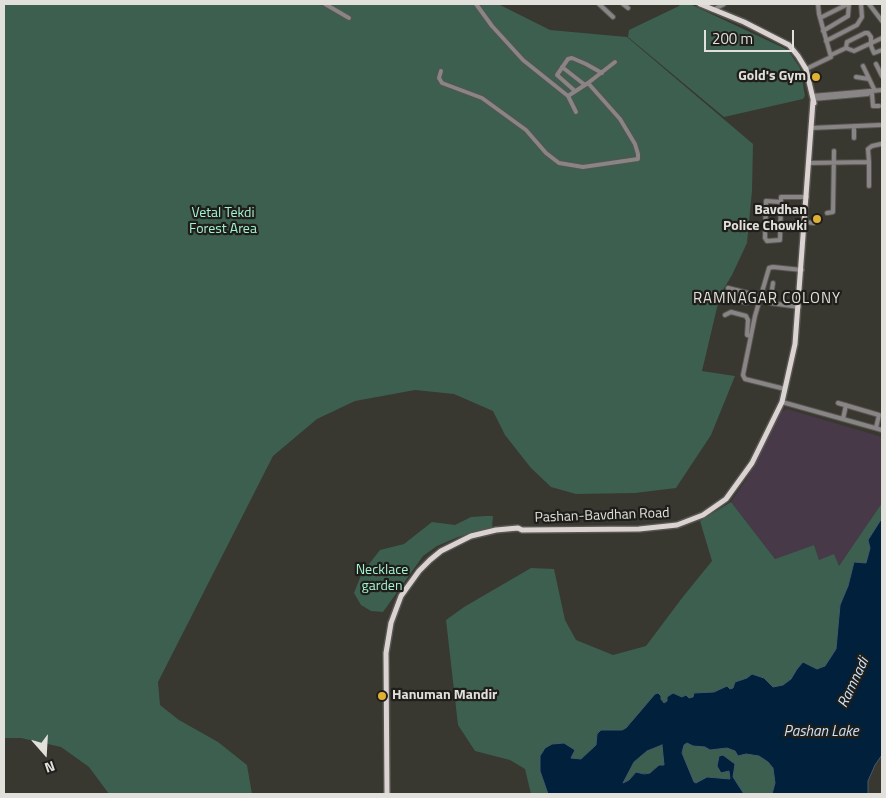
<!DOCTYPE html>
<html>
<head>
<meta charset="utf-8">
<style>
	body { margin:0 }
	#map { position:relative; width:886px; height:798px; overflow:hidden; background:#383730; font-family:"Titillium Web",sans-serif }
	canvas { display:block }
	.frame { position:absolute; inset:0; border:5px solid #e1e0db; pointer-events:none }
	.north { position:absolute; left:20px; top:728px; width:50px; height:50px; -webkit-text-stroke:4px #1f1e1b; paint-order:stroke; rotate:161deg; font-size:14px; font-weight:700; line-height:20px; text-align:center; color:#e1e0db }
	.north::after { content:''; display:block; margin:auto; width:18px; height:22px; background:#e1e0db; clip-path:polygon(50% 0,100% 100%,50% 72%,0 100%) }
	.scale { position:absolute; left:704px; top:30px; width:90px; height:22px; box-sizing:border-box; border:2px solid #e1e0db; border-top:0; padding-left:6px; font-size:15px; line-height:18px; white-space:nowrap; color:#e1e0db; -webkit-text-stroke:4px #1f1e1b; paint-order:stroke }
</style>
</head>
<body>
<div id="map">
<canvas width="886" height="798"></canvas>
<div class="frame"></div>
<div class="north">N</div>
<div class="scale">200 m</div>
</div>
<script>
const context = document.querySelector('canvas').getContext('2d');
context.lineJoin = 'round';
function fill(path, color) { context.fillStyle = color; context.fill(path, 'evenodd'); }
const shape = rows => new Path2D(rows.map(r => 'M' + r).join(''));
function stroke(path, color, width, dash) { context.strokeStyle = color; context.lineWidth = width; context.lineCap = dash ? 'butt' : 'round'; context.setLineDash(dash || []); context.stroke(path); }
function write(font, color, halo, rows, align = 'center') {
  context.font = font + ' "Titillium Web",sans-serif'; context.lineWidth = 4.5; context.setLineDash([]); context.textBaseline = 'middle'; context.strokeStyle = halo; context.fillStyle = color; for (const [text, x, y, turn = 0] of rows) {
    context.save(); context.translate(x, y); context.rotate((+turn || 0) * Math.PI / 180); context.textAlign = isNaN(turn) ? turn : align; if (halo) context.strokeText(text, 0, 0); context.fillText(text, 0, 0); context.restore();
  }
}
const industrial = shape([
	[787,409,882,437,882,503,839,566,819,560,814,545,775,559,731,502,747,478,781,412]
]);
const green = shape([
	[4,4,498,4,550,30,627,37,753,144,752,191,747,243,732,275,720,295,702,371,735,376,711,435,676,488,635,493,576,494,551,487,531,468,505,435,493,411,454,394,415,390,355,401,317,419,273,456,158,682,160,705,179,720,218,742,247,765,252,794,109,794,89,767,61,747,21,738,4,738],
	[680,4,690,4,788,50,800,68,805,96,803,99,724,117,628,37,629,30,679,6],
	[731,502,775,559,814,545,819,560,834,554,839,566,882,503,882,518,868,540,870,548,866,563,854,562,848,586,840,605,836,649,825,666,817,669,797,669,792,679,783,685,773,687,764,678,752,674,747,678,735,682,733,688,730,689,727,687,714,692,694,693,693,697,689,698,682,697,673,693,667,697,667,701,664,703,661,699,653,697,626,728,622,730,601,730,597,733,596,745,581,759,571,758,540,771,548,794,531,794,525,769,510,760,475,751,458,725,446,620,464,607,531,568,554,569,565,620,576,640,613,655,646,646,682,598,712,561,700,521],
	[486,516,493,516,492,528,458,537,437,546,423,556,383,612,371,611,361,605,354,593,362,573,380,550,404,544,432,522,455,525,471,517],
	[685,743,705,747,710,750,727,748,735,751,738,756,746,754,759,756,768,762,773,768,775,783,772,794,744,794,733,777,735,764,723,755,721,755,725,771,730,773,730,779,709,777,696,783,694,782,684,759,682,751],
	[662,745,664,765,655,768,650,773,639,773,622,784,634,762,647,751]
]);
const water = shape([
	[882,518,882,755,875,765,868,781,868,794,772,794,775,783,773,768,768,762,759,756,746,754,738,756,735,751,727,748,710,750,705,747,693,746,687,743,684,745,682,753,694,782,696,783,707,777,730,779,729,771,721,773,717,766,719,756,723,755,735,764,733,777,744,794,548,794,540,771,540,756,545,748,552,744,564,743,575,750,571,758,581,759,596,745,597,734,601,730,622,730,626,728,655,694,658,693,661,696,661,699,664,703,667,701,667,697,673,693,682,697,686,695,689,698,693,697,694,693,714,692,727,686,730,689,733,688,735,682,747,678,752,674,764,678,773,687,783,685,791,679,797,669,803,662,817,669,825,666,836,649,840,605,848,586,854,562,866,563,870,548,868,540,882,518],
	[662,745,664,765,659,765,650,773,644,774,636,772,629,780,623,783,634,762,647,751,662,745]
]);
const minor = shape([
	[325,4,349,18],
	[476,4,492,26,523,60,568,96,576,112],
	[599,4,613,17],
	[623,4,628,8],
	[869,4,882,21],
	[713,10,724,4],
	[820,18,846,5],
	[823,31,848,16,849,4],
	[826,41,857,25,862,17,861,4],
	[846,48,847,42,865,33,868,33,871,37,871,46,874,53,882,50],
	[831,55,846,48,854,51,882,38],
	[876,64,882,76],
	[863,66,875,91],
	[562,67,585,85],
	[806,69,831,57,819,14,818,4],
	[441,71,439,78,442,83,482,98,526,130,546,153,559,163,583,167,638,159,638,154,635,144,620,119,588,83,568,96],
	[856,77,869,79],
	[588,83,615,62],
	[575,91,557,75,568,59,572,58,586,64,602,73],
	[872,94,873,106,879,106],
	[812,96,882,90],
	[813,99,868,94],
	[854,126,854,138],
	[811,128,880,125],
	[869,162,868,149,872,146,881,144],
	[809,163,869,162,869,186],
	[766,201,781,202,780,240,767,241,765,238,766,201],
	[781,202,781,197,807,197],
	[827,213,833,212,834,151],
	[805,222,814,223],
	[773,283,770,303,799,307],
	[728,288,760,296],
	[737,290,735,299,746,303,749,293],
	[725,315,731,312,746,316,748,320,747,335,751,336],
	[785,389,745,379,743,375,755,316,769,268,773,267,802,270],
	[782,402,882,430],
	[838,403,879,415,876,428],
	[843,419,846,405]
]);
const major = shape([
	[700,4,744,22,789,45,798,56,806,69,814,103],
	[387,794,386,653,391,623,401,596,419,571,430,560,441,551,471,536,496,530,518,528,522,530,639,529,677,525,703,515,726,499,752,463,782,402,795,344,813,101]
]);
const markers = [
	[816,77,5,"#dfb034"],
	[817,219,5,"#dfb034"],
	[382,696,5,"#dfb034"]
];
const poiNames = [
	["Gold's Gym",806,77],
	["Bavdhan",807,211],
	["Police Chowki",807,227],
	["Hanuman Mandir",392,696,"left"]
];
const parkNames = [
	["Vetal Tekdi",223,214],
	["Forest Area",223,230],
	["Necklace",382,571],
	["garden",382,587]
];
const streetNames = [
	["Pashan-Bavdhan Road",602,516,-2]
];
const neighbourhoodNames = [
	["RAMNAGAR COLONY",767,299]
];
const waterNames = [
	["Ramnadi",854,683,-65],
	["Pashan Lake",821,732]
];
fill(industrial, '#473947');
fill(green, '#3c5f50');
fill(water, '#00203b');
stroke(water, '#445a6b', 1);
stroke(minor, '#56554f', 6);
stroke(major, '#56554f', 8);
stroke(minor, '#898485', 4);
stroke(major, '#dbd2d2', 5);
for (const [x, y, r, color] of markers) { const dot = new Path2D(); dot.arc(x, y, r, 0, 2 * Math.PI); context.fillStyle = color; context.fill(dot); stroke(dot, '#1f1e1b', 2); }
write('bold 14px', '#e1e0db', '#1f1e1b', poiNames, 'right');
write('14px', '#a2f2ce', '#1f1e1b', parkNames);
write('14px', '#e1e0db', '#1f1e1b', streetNames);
context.letterSpacing = '1px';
write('15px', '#e2e0d7', '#1f1e1b', neighbourhoodNames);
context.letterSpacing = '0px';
write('italic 15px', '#cce3f8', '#1f1e1b', waterNames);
</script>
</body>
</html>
